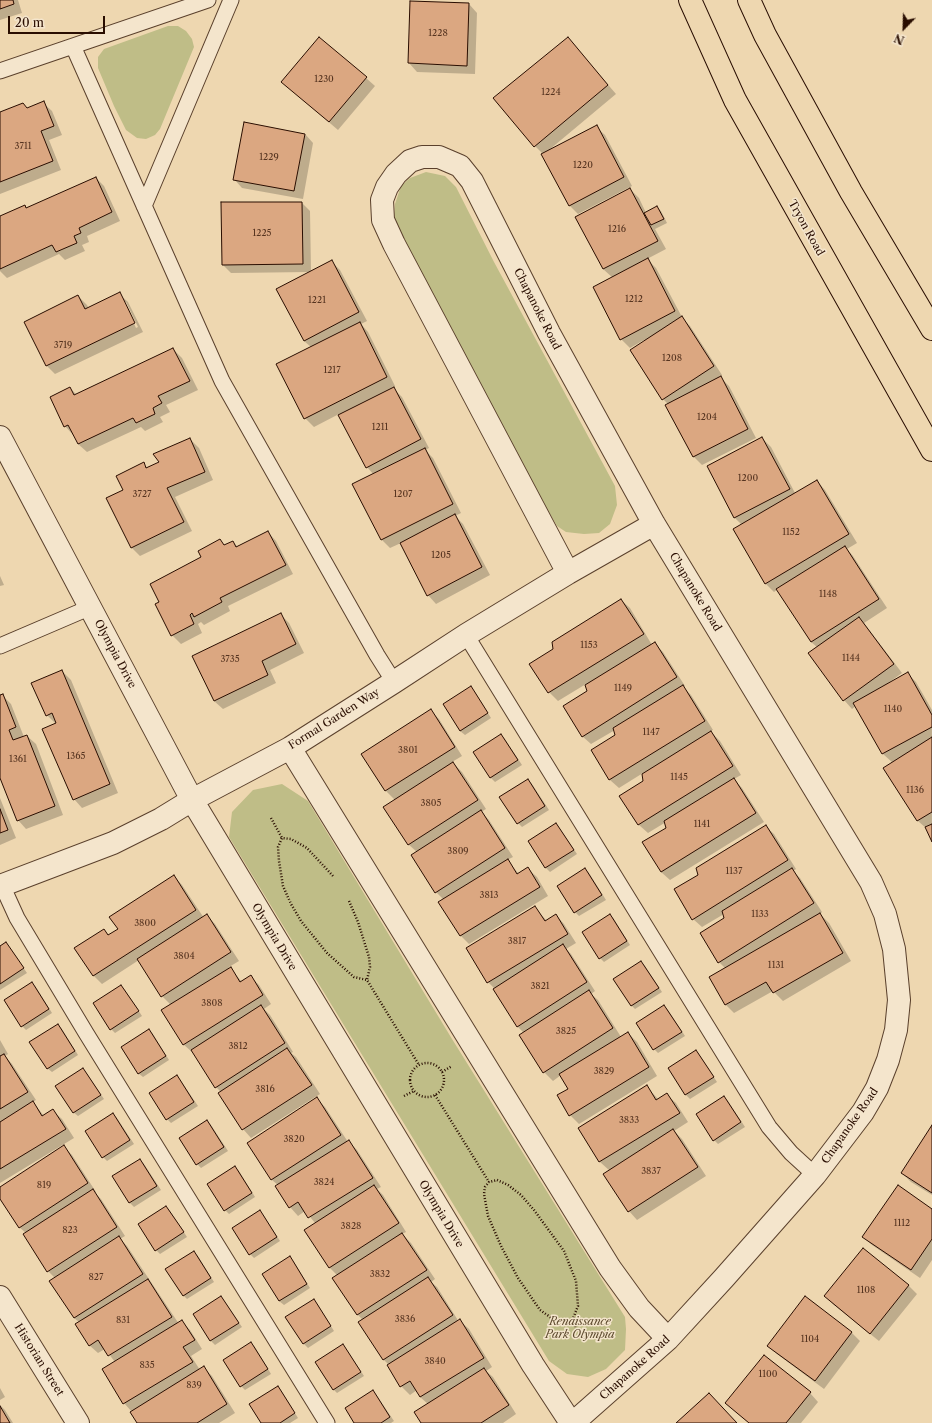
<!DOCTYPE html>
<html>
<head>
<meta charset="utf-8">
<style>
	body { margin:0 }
	#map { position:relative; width:932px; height:1423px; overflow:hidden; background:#eed7b0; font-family:"Libre Caslon Text",serif }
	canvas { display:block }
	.north { position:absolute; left:884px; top:8px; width:40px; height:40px; -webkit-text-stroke:3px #f4e5cc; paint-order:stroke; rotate:203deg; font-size:11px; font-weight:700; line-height:16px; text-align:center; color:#290d00 }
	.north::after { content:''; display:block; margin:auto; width:14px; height:18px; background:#290d00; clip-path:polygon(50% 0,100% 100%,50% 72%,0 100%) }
	.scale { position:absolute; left:8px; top:16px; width:97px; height:18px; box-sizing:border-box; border:2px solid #290d00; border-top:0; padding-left:5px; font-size:12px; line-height:14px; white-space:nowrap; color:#290d00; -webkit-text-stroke:3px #f4e5cc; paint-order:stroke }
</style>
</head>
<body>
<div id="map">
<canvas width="932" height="1423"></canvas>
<div class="north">N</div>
<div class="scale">20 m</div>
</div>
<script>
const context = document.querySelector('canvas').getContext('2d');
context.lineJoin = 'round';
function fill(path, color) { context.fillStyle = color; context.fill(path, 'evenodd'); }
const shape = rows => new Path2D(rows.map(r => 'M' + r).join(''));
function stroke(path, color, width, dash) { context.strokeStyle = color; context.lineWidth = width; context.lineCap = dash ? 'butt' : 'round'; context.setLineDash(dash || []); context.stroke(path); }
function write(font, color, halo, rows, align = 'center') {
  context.font = font + ' "Libre Caslon Text",serif'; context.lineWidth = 3; context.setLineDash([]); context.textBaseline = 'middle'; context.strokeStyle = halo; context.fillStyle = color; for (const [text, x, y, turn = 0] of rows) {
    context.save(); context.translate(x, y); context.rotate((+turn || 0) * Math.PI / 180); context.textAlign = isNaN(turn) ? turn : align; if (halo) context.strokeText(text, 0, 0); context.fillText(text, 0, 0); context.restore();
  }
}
const green = shape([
	[168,26,178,26,186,31,192,39,194,47,160,129,155,135,146,139,137,138,126,130,114,106,98,68,98,57,104,49],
	[426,172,445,176,456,187,494,262,615,486,617,505,610,524,599,533,584,534,566,532,557,526,518,460,465,361,394,219,395,204,401,186,410,178],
	[282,784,308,801,452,1039,625,1317,626,1329,625,1350,606,1369,588,1377,567,1374,549,1361,229,837,232,812,253,790]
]);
const shadow = shape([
	[0,0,18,0,22,13,0,20],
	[469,4,477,13,475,74,417,72,409,63],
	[568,38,616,94,549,150,596,127,605,135,632,186,578,214,570,206,543,154,535,146],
	[366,78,375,86,338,130,282,82],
	[43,103,52,111,62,135,49,140,61,170,0,194,0,113,27,109],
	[305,134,313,143,303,199,242,188,234,179],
	[96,178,104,186,120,221,87,236,89,242,82,245,85,251,65,260,59,254,7,278,0,271,0,217,27,209],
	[630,189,639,198,646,213,657,207,661,211,667,223,655,229,666,249,647,259,656,268,683,319,690,326,722,375,719,376,729,386,756,438,702,465,694,457,666,406,669,405,663,399,644,340,630,348,621,339,613,278,603,269],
	[302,203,310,211,311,272,331,261,340,270,367,321,361,324,368,332,395,386,392,387,402,397,429,448,425,450,433,458,461,513,455,516,463,524,490,575,436,604,428,595,401,543,390,548,382,540,354,485,374,475,367,467,339,414,314,427,305,418,311,347,304,341,310,272,231,273,223,265],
	[119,294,128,302,143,332,55,374,46,365,78,296,87,305,89,309],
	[124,302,126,302,138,327,136,328],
	[173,349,182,358,198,390,166,405,170,412,160,417,163,422,145,431,141,427,87,452,78,444,74,436,65,426,51,397,70,388,77,395],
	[762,438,771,447,795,493,817,481,825,490,857,543,847,549,853,556,887,608,864,623,902,673,887,684,888,685,908,674,916,682,932,710,932,840,927,829,918,821,885,769,893,763,883,754,856,706,852,709,844,700,817,647,811,642,778,589,774,592,765,583,742,525,735,518,708,466],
	[190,439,199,448,213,480,175,497,192,531,140,556,131,547,124,490,143,464,148,468,161,463],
	[268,532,276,541,293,574,228,606,230,611,204,625,201,622,198,624,202,633,181,644,172,635,160,602,220,541,225,546,233,542,238,547],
	[0,576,4,585,0,586],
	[621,600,630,608,652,645,654,643,663,652,685,686,683,687,691,695,713,730,710,731,720,741,741,775,734,779,742,788,764,822,670,880,661,872,667,828,666,822,648,833,639,825,621,796,644,781,643,773,619,788,610,780,592,751,616,736,615,730,591,744,582,736,588,692,586,684,558,701,549,692,531,664,554,649],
	[281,615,289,623,304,653,270,670,276,683,223,709,214,701],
	[62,671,71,680,118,793,82,808,74,799,56,724,47,715],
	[475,692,491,718,465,735,460,731,444,705],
	[2,695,11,704,24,737,27,736,36,744,63,815,26,829,18,820,0,775,0,696],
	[430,710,439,719,462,756,452,762,462,772,486,809,481,812,489,820,513,857,507,860,519,874,528,869,537,877,548,896,469,944,461,936,440,902,444,900,436,892,417,852,408,844,395,800,386,791],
	[501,735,505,739,522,765,495,782,491,778,474,752],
	[528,780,532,784,549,810,522,827,518,823],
	[0,798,16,838,0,845],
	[556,824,560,829,577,854,550,872,546,868,530,841],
	[765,826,774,834,796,869,793,871,800,878,822,912,820,914,829,923,851,961,783,1001,773,991,734,1013,726,1005,710,977,725,968,719,962,725,918,724,914,702,927,693,919,699,875],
	[585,869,589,873,606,900,579,916,575,912],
	[174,876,182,885,204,918,207,916,215,924,239,961,229,967,242,982,251,977,259,985,271,1004,264,1009,270,1015,293,1052,291,1053,296,1057,320,1094,251,1138,243,1129,221,1092,216,1087,193,1052,192,1052,183,1044,171,1005,162,996,139,960,102,984,93,975,104,930,110,936,119,929],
	[535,908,547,921,556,915,564,924,576,943,566,949,571,954,595,991,591,994,598,1000,621,1037,628,1033,637,1042,657,1076,579,1124,570,1115,569,1089,561,1075,553,1081,544,1072,524,1033,518,1027,495,989,488,982,467,949],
	[610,915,614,919,630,945,604,962,600,958],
	[6,943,27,973,0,990,0,947],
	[641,962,645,966,662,992,635,1009,631,1005],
	[32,983,36,987,52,1013,26,1030,22,1026],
	[121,986,125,990,142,1016,115,1033,111,1029],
	[664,1006,668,1010,685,1036,658,1053,654,1049],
	[58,1025,62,1029,78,1055,52,1072,47,1068],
	[149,1030,153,1034,169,1060,143,1077,138,1073],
	[0,1040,8,1054,5,1056,12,1064,36,1100,33,1102,44,1116,53,1111,62,1119,74,1138,0,1183],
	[696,1051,700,1056,717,1082,690,1099,686,1095,670,1068],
	[83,1070,87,1074,104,1099,78,1116,73,1112],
	[177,1077,181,1081,198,1106,171,1123,167,1119],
	[647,1087,659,1100,667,1095,676,1103,688,1122,674,1131,682,1139,706,1176,637,1220,629,1211,610,1171,600,1162,579,1128],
	[724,1097,728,1101,745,1127,718,1144,714,1140],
	[317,1099,325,1107,348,1142,349,1142,357,1150,381,1187,377,1189,383,1195,406,1232,402,1234,411,1243,435,1279,431,1282,437,1287,459,1322,460,1321,469,1329,492,1367,486,1371,493,1377,516,1414,503,1423,423,1423,428,1404,420,1397,417,1390,410,1395,401,1386,389,1365,383,1359,363,1320,358,1315,334,1278,338,1276,329,1267,316,1224,305,1211,298,1216,290,1207,278,1185,272,1180,248,1143],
	[113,1114,117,1118,134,1144,107,1161,103,1157],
	[207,1121,211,1125,228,1151,201,1168,197,1164],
	[932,1127,932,1195,911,1182,902,1173],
	[64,1147,72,1155,96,1192,95,1193,101,1199,125,1236,120,1239,127,1246,179,1324,182,1322,190,1330,202,1349,191,1356,200,1370,204,1368,212,1376,235,1413,219,1423,139,1423,132,1412,124,1403,115,1362,105,1349,98,1353,89,1345,79,1322,74,1318,55,1278,48,1271,26,1233,19,1227,0,1198,0,1188],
	[140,1160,144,1164,161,1190,134,1207,130,1203,113,1177],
	[235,1167,239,1171,255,1197,229,1214,225,1210],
	[166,1207,170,1211,187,1237,160,1254,156,1250],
	[932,1211,932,1260,920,1278,872,1245,863,1237],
	[260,1212,264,1216,280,1241,254,1258,250,1254],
	[193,1252,198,1256,214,1282,187,1299,183,1295],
	[290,1258,294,1262,310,1288,284,1305,279,1301],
	[908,1285,917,1294,879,1341,834,1305,825,1296],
	[221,1297,242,1327,215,1345,211,1341,195,1314],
	[314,1301,318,1305,334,1331,308,1348,304,1344],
	[851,1332,860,1341,824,1389,777,1354,768,1346],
	[251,1343,255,1347,271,1374,245,1390,241,1386],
	[343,1346,347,1350,364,1376,337,1393,333,1389],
	[278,1387,282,1392,298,1418,290,1423,263,1423],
	[0,1388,5,1397,0,1400],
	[373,1392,377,1396,394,1421,391,1423,356,1423],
	[810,1393,818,1402,801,1423,749,1423,726,1403],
	[0,1405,5,1410,13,1423,0,1423]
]);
const building = shape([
	[0,0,13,0,14,4,0,9,0,0],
	[410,1,469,3,467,66,408,63,410,1],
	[319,37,367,77,329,122,281,82,319,37],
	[568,37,608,85,534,147,493,98,568,37],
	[44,101,54,126,41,131,53,161,0,182,0,112,23,103,27,108,44,101],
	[244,122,305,134,294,191,233,180,244,122],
	[597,125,624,177,569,206,541,154,597,125],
	[96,177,112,212,79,228,81,233,74,236,77,243,56,252,52,245,0,269,0,216,25,205,26,208,96,177],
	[630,188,658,241,603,269,575,217,630,188],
	[221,202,302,202,303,264,222,265,221,202],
	[657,206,664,219,651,225,644,213,657,206],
	[648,258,675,311,620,340,593,287,648,258],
	[332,260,359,312,304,341,276,289,332,260],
	[120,292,135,323,46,366,24,322,78,295,85,309,120,292],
	[682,316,714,366,662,400,630,350,682,316],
	[360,322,387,377,304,419,276,364,360,322],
	[173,348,190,381,158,396,162,403,153,408,155,414,136,423,133,418,78,444,68,425,64,427,50,397,70,387,74,395,173,348],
	[721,376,748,429,693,457,665,405,721,376],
	[394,387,421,439,366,468,338,415,394,387],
	[762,437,790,489,734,518,707,466,762,437],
	[190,438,205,472,167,488,184,522,131,548,106,498,123,490,116,476,144,462,146,468,159,462,153,454,190,438],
	[425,448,453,504,381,540,352,484,425,448],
	[817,480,849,534,765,584,733,529,817,480],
	[455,514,482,567,427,596,400,543,455,514],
	[268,531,286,565,220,598,222,602,194,617,192,613,190,615,194,624,171,636,155,604,159,602,150,584,201,557,198,551,220,539,224,545,233,541,236,547,268,531],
	[845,546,879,599,811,642,776,589,845,546],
	[621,599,644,634,548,693,529,664,553,649,552,642,621,599],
	[281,613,296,644,262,661,268,675,214,701,192,656,281,613],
	[859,617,894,664,843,701,808,653,859,617],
	[655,642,677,677,582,737,563,706,587,691,585,685,655,642],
	[62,670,110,784,73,800,42,729,56,723,52,713,46,716,31,683,62,670],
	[908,672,932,715,932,727,882,754,853,703,908,672],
	[683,685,705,721,609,780,591,750,615,735,613,728,683,685],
	[471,686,488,713,460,731,443,704,471,686],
	[3,694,16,727,9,730,13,740,27,735,55,806,17,821,0,778,0,695,3,694],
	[431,709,455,747,385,791,361,754,431,709],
	[711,731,733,766,638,825,619,796,643,781,642,774,711,731],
	[501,734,518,760,490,778,473,752,501,734],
	[932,737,932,812,917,821,883,768,932,737],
	[453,762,478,800,408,845,383,807,453,762],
	[734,778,756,813,661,872,642,842,666,828,664,821,734,778],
	[528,779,545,806,517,824,499,797,528,779],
	[0,809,8,830,0,833,0,809],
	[481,810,505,848,435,893,411,855,481,810],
	[556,823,574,850,545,868,528,841,556,823],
	[932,824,932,842,925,827,932,824],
	[766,825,788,860,692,920,674,889,698,875,696,868,766,825],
	[508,859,517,874,528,867,540,887,460,936,438,902,508,859],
	[585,868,602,895,574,913,557,886,585,868],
	[792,868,814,903,718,963,700,933,724,918,722,911,792,868],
	[174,875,196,910,93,976,74,948,104,929,108,935,118,929,109,917,174,875],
	[535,906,545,921,556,914,568,934,487,983,466,948,535,906],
	[820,913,843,953,773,993,766,982,725,1005,709,977,820,913],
	[207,914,231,952,161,997,137,959,207,914],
	[610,914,627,941,599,959,582,932,610,914],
	[6,942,24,968,0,984,0,946,6,942],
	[563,944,587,982,517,1027,493,989,563,944],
	[641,961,659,988,631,1006,613,979,641,961],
	[231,967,240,982,251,975,263,995,183,1045,161,1010,231,967],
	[32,982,49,1009,21,1027,4,1000,32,982],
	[121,985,139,1011,110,1030,93,1003,121,985],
	[589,990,613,1028,543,1073,519,1035,589,990],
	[261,1005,285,1043,215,1088,191,1050,261,1005],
	[664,1005,682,1032,653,1050,636,1023,664,1005],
	[58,1024,75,1051,47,1069,29,1042,58,1024],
	[149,1029,166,1056,138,1074,121,1047,149,1029],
	[628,1032,649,1067,569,1116,557,1095,568,1089,559,1074,628,1032],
	[287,1048,312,1085,242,1130,218,1093,287,1048],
	[696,1050,714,1077,685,1095,668,1068,696,1050],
	[4,1054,28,1092,0,1109,0,1056,4,1054],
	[83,1068,101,1095,73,1113,55,1086,83,1068],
	[177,1075,194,1102,166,1120,149,1093,177,1075],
	[647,1085,656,1100,667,1093,680,1113,599,1162,578,1128,647,1085],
	[724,1096,741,1122,713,1141,696,1114,724,1096],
	[317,1097,341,1135,271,1180,247,1143,317,1097],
	[33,1101,42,1116,53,1109,66,1129,0,1169,0,1122,33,1101],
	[113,1113,130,1140,102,1158,85,1131,113,1113],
	[207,1120,224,1147,196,1165,179,1138,207,1120],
	[932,1125,932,1193,901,1173,932,1125],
	[673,1129,698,1167,628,1212,603,1174,673,1129],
	[349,1140,373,1178,308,1218,298,1202,289,1208,275,1186,349,1140],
	[64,1145,88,1183,19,1228,0,1199,0,1187,64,1145],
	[140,1159,157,1186,129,1203,112,1176,140,1159],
	[235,1166,252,1193,224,1211,207,1184,235,1166],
	[374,1185,399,1223,329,1268,304,1230,374,1185],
	[898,1185,932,1209,932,1239,911,1270,862,1237,898,1185],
	[93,1189,117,1227,47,1272,23,1234,93,1189],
	[166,1206,184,1232,155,1251,138,1224,166,1206],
	[260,1210,277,1237,249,1255,232,1228,260,1210],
	[402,1233,427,1270,357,1315,332,1278,402,1233],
	[119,1236,143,1274,74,1318,49,1281,119,1236],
	[863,1248,909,1285,870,1334,824,1296,863,1248],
	[194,1251,211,1278,183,1296,165,1269,194,1251],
	[290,1256,307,1284,279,1301,262,1274,290,1256],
	[428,1277,453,1315,383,1360,358,1322,428,1277],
	[148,1279,172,1317,108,1356,98,1340,89,1346,75,1324,148,1279],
	[221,1296,239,1323,210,1341,193,1314,221,1296],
	[805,1296,852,1332,815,1381,767,1346,805,1296],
	[314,1299,331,1326,303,1344,285,1317,314,1299],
	[460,1319,484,1358,420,1397,410,1381,400,1387,387,1365,460,1319],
	[182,1320,195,1340,183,1347,193,1362,123,1404,102,1369,182,1320],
	[251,1342,268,1369,240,1387,223,1360,251,1342],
	[343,1344,361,1372,333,1390,315,1362,343,1344],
	[764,1355,811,1392,786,1423,749,1423,725,1403,764,1355],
	[204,1366,227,1404,197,1423,137,1423,130,1412,204,1366],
	[484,1368,509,1405,481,1423,421,1423,414,1412,484,1368],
	[278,1386,295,1413,280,1423,261,1423,249,1404,278,1386],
	[373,1390,390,1417,381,1423,354,1423,345,1408,373,1390],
	[709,1393,737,1423,676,1423,709,1393],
	[0,1406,10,1423,0,1423,0,1406]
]);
const path = shape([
	[271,818,282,838],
	[333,876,307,848,291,839,282,838,278,847,279,861,283,886,291,904,301,921,327,953,354,977,367,980],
	[349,901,358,922,369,957,370,967,367,980,419,1065],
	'410 1080a17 17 0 1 1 34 0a17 17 0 1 1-34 0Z',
	[442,1072,452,1066],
	[435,1095,489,1182],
	[404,1096,414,1091],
	[497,1180,508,1185,521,1195,534,1210,564,1251,576,1281,578,1306,572,1321,562,1322,553,1319,540,1310,518,1278,501,1246,488,1216,484,1194,485,1187,489,1182,497,1180],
	[572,1321,585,1340]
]);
const service = shape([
	[73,46,222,381,377,655,394,682],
	[0,71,208,0],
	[144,206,231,0],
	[466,635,769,1127,791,1153,815,1175],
	[0,646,91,607],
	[2,885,17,918,86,1033,327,1423]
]);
const minor = shape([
	[0,437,192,800,533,1365,571,1423],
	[568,573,394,244,383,220,382,200,387,187,396,174,410,161,422,157,439,157,460,166,472,181,549,333,654,524,871,882,885,914,894,949,899,1000,896,1030,888,1060,877,1088,863,1112,815,1175,724,1278,668,1339,573,1423],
	[290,748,610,1268,639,1308,668,1339],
	[0,886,113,843,161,819,192,800,290,748,394,682,466,635,568,573,654,524],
	[0,1297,78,1423]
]);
const primary = shape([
	[690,0,735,100,932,450],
	[749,0,765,35,851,192,932,329]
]);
const numberNames = [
	["1228",438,33],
	["1230",324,79],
	["1224",551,92],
	["3711",23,146],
	["1229",269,157],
	["1220",583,165],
	["1216",617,229],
	["1225",262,233],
	["1212",634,299],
	["1221",317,300],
	["3719",63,345],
	["1208",672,358],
	["1217",332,370],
	["1204",707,417],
	["1211",380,427],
	["1200",748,478],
	["3727",142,494],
	["1207",403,494],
	["1152",791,532],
	["1205",441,555],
	["1148",828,594],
	["1153",589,645],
	["1144",851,658],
	["3735",230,659],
	["1149",623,688],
	["1140",893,709],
	["1147",651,732],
	["3801",408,750],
	["1365",76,756],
	["1361",18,759],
	["1145",679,777],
	["1136",915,790],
	["3805",431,803],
	["1141",702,824],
	["3809",458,851],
	["1137",734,871],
	["3813",489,895],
	["1133",760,914],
	["3800",145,923],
	["3817",517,941],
	["3804",184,956],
	["1131",776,965],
	["3821",540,986],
	["3808",212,1003],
	["3825",566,1031],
	["3812",238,1046],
	["3829",604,1071],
	["3816",265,1089],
	["3833",629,1120],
	["3820",294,1139],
	["3837",651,1171],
	["3824",324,1182],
	["819",44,1185],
	["1112",902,1223],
	["3828",351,1226],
	["823",70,1230],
	["3832",380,1274],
	["827",96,1277],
	["1108",866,1290],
	["3836",405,1319],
	["831",123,1320],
	["1104",810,1339],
	["3840",435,1361],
	["835",147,1365],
	["1100",768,1374],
	["839",194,1385]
];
const streetNames = [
	["Tryon Road",806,228,61],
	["Chapanoke Road",537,309,63],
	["Chapanoke Road",695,592,59],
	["Olympia Drive",115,654,62],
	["Formal Garden Way",334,719,-32],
	["Olympia Drive",274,937,59],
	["Chapanoke Road",850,1126,-55],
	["Olympia Drive",441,1214,59],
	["Historian Street",39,1360,58],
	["Chapanoke Road",635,1368,-42]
];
const parkNames = [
	["Renaissance",580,1322],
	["Park Olympia",580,1335]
];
fill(green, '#bfbd87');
fill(shadow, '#0003');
fill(building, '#dba781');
stroke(building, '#290d00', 1);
stroke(service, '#5a402c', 17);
stroke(minor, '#5a402c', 24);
stroke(primary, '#290d00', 24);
stroke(path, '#290d00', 2.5, [1, 2]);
stroke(service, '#f4e5cc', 15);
stroke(minor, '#f4e5cc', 22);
stroke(primary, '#eed7b0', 22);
write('9px', '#563420', null, numberNames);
write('11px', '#290d00', '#f4e5cc', streetNames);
write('italic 11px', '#5e4b2f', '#f4e5cc', parkNames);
</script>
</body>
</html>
